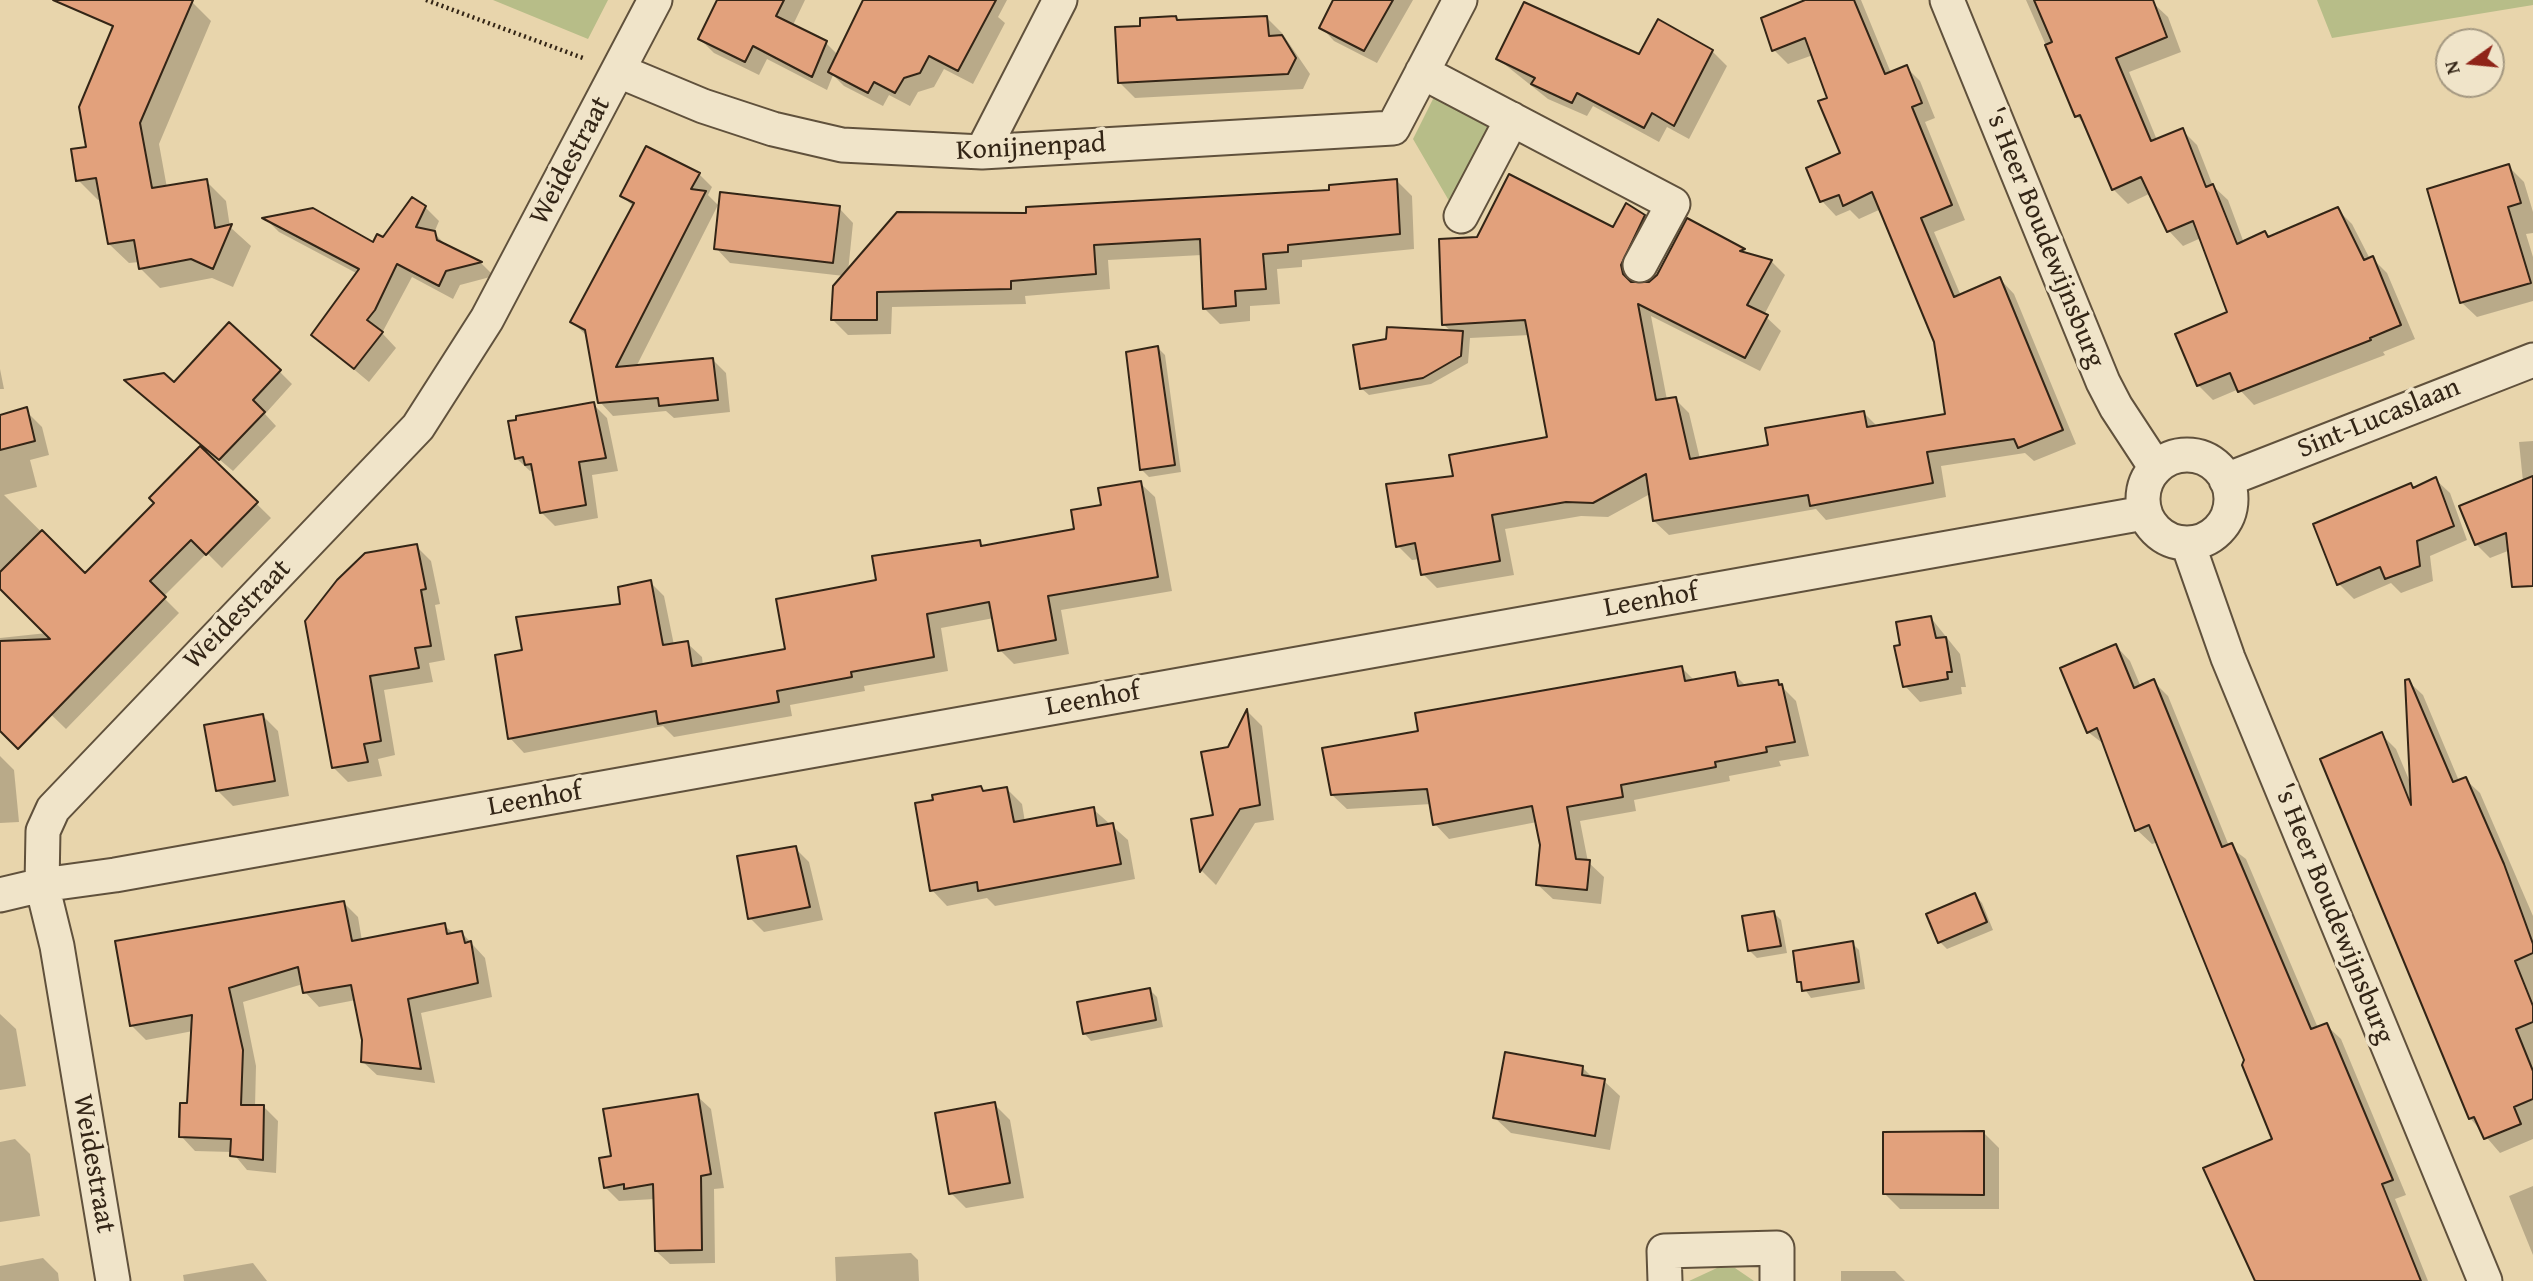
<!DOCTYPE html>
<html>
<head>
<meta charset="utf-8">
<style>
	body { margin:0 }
	#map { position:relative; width:2533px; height:1281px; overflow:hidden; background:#e8d5ac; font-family:"Gentium Book Plus",serif }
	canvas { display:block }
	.north { position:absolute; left:2435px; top:28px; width:70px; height:70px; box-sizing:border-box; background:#f0e4c9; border:2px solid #a49881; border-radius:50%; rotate:255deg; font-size:19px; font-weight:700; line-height:28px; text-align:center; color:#332516 }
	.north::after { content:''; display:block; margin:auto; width:24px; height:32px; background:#8f2418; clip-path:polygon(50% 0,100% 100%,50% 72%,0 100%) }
</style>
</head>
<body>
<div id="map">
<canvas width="2533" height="1281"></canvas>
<div class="north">N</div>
</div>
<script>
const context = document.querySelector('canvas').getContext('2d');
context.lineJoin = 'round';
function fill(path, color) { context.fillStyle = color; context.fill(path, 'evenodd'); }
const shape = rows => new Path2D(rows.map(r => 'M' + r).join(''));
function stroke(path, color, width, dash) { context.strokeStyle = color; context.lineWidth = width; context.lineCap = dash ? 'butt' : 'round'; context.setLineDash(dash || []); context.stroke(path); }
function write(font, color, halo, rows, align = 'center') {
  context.font = font + ' "Gentium Book Plus",serif'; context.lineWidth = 7; context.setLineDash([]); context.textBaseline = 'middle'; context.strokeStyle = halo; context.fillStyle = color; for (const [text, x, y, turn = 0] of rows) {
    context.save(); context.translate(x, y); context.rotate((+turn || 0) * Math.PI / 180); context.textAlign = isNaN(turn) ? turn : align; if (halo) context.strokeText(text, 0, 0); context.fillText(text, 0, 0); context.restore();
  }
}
const green = shape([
	[493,0,608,0,588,39],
	[2317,0,2533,0,2533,5,2332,38],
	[1434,97,1489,125,1452,206,1413,139],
	[1717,1268,1735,1268,1754,1281,1689,1281]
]);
const shadow = shape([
	[131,0,190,0,211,21,159,144,167,188,206,181,226,201,230,227,251,246,233,287,212,278,160,288,140,268,139,262,129,263,109,244,101,199,98,200,78,180],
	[719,0,805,0,793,25,826,43,838,55,865,0,1007,0,998,17,1005,23,973,84,944,69,934,87,918,92,910,106,889,95,883,106,844,86,833,75,827,90,767,59,759,75,714,53,700,39],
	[1335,0,1413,0,1377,63,1334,41,1321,27],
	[1809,0,1861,0,1891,73,1906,67,1920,81,1935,118,1925,122,1965,220,1934,232,1961,296,2000,279,2014,294,2076,444,2034,461,2025,453,1941,466,1946,497,1826,520,1816,509,1669,535,1654,521,1650,494,1608,517,1581,516,1505,529,1514,575,1437,588,1423,574,1420,559,1412,560,1398,546,1455,478,1549,439,1530,335,1470,338,1468,363,1431,384,1369,395,1361,388,1452,332,1444,325,1644,216,1659,230,1635,284,1650,283,1658,276,1688,220,1749,255,1771,261,1785,275,1764,315,1781,331,1760,371,1651,316,1667,400,1675,399,1689,413,1700,459,1770,447,1864,413,1878,427,1947,415,1935,341,1881,209,1859,219,1850,210,1836,216,1822,201,1808,169,1842,154,1829,99,1813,55,1788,64,1774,50],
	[2026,0,2153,3,2168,17,2181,52,2129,72,2157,140,2182,130,2197,145,2213,186,2228,200,2244,243,2265,233,2270,238,2337,209,2352,224,2370,259,2372,258,2387,273,2415,339,2383,352,2385,355,2254,405,2239,389,2213,400,2198,385,2230,313,2201,238,2183,246,2169,231,2151,193,2128,204,2113,189,2087,127,2077,116],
	[1267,18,1282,33,1310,74,1303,89,1135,98,1119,82,1142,27,1142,20],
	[1712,51,1727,66,1689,139,1667,127,1659,142,1593,106,1587,116,1548,99,1498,59,1640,57],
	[2508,166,2524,182,2533,212,2533,233,2526,234,2533,257,2533,301,2477,317,2461,302],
	[699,174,712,187,708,195,718,205,636,367,713,360,726,373,730,412,674,418,666,411,613,416,600,402,588,337,572,322,634,207,622,196],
	[1397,181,1412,196,1414,249,1302,260,1302,267,1277,269,1280,304,1250,306,1250,321,1220,324,1205,309,1202,255,1108,260,1110,289,1025,296,1026,304,892,307,891,334,848,335,833,320,844,276,730,263,716,248,839,208,853,223,848,272,1028,215,1331,191],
	[425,207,439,221,434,233,448,247,481,263,494,276,460,285,453,299,412,277,382,333,396,348,369,382,313,335,358,274,279,232,266,219,373,245],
	[1158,348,1165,355,1181,472,1149,477,1142,470],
	[0,369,4,389,0,389],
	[279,371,292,384,265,414,276,426,233,471,127,381,174,385],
	[593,404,607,418,618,471,592,475,598,518,555,526,541,512,534,471,530,471,516,458],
	[27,412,42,427,49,455,30,460,37,487,4,495,85,575,156,503,200,448,271,518,222,568,207,553,163,597,179,613,66,729,0,665,0,638,47,633,0,587,0,419],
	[2533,441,2533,550,2518,547,2490,558,2476,544,2523,482,2519,442],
	[2435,479,2450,493,2467,540,2430,556,2433,581,2401,593,2391,583,2354,599,2339,584,2315,525,2411,485,2415,489],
	[1140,483,1155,497,1172,591,1061,610,1069,654,1014,664,1000,650,994,618,941,628,948,671,864,686,865,691,790,705,792,716,674,737,663,726,524,753,510,738,524,651,622,606,650,582,664,596,674,645,687,643,702,657,703,666,787,651,878,582,979,542,984,547,1076,530,1103,506],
	[416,546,431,561,440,604,435,605,445,660,429,663,433,682,384,690,395,755,378,759,382,776,348,782,333,767],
	[1931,618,1960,654,1966,687,1961,687,1962,694,1920,702,1905,686,1902,646],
	[2116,646,2130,661,2141,687,2153,681,2168,696,2229,846,2246,859,2318,1028,2326,1025,2341,1039,2406,1195,2395,1199,2428,1281,2255,1281,2274,1140,2246,1060,2158,842,2152,844,2137,830,2105,745,2088,732],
	[1682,668,1695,681,1734,674,1747,687,1777,682,1796,701,1809,756,1779,761,1781,766,1729,776,1730,781,1634,800,1636,811,1580,821,1588,862,1604,877,1601,904,1553,899,1538,885,1542,844,1537,822,1449,839,1435,824,1432,804,1347,809,1332,795,1420,733],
	[2408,681,2423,695,2459,781,2465,779,2480,793,2533,916,2533,1139,2500,1153,2470,1118,2382,735,2396,749,2412,787],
	[1248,712,1262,726,1274,820,1255,823,1216,885,1202,871,1193,820,1215,816,1229,748],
	[263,716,278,731,289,796,233,806,218,791],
	[0,756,14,770,19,822,0,823],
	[981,788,986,793,1007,789,1022,804,1025,822,1093,809,1128,840,1135,879,995,906,987,898,947,906,932,890,935,801],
	[795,848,809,862,823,920,764,932,750,918],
	[1975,895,1982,903,1993,930,1947,949,1940,942],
	[343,902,358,917,362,941,444,925,454,934,462,933,485,958,492,997,421,1013,435,1083,377,1075,362,1061,364,1040,356,1000,319,1007,305,992,303,984,243,1002,256,1066,255,1107,264,1107,278,1121,276,1173,247,1170,232,1152,195,1151,181,1136,189,1105,193,1031,146,1040,131,1025],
	[1774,913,1781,920,1787,953,1757,958,1750,951],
	[1852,943,1859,950,1865,989,1811,998,1799,981],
	[1150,990,1157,997,1163,1027,1091,1041,1084,1033],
	[0,1014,16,1029,26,1086,0,1090],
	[1582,1067,1594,1079,1604,1081,1620,1096,1610,1150,1511,1133,1495,1118],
	[697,1096,711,1109,724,1188,714,1189,715,1263,670,1264,656,1251,655,1199,619,1201,605,1187,613,1158],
	[994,1104,1010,1120,1024,1198,966,1208,951,1193],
	[1984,1133,1999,1148,1999,1209,1900,1209,1885,1194],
	[15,1139,30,1154,40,1216,0,1222,0,1142],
	[2533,1186,2533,1255,2509,1196],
	[911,1253,918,1260,919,1281,836,1281,835,1257],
	[43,1258,58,1273,59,1281,0,1281,0,1266],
	[253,1263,267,1281,184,1281,183,1275],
	[1841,1271,1895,1271,1905,1281,1841,1281]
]);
const building = shape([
	[53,0,193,0,140,123,152,188,207,179,215,228,232,224,213,269,191,259,139,269,134,240,108,244,96,178,76,181,71,149,86,147,79,107,113,26,53,0],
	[717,0,784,0,776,16,827,41,812,77,753,46,745,62,698,39,717,0],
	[863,0,996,0,958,71,929,56,920,73,904,78,895,93,874,82,868,93,828,72,863,0],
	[1333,0,1393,0,1364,51,1319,28,1333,0],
	[1805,0,1854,0,1885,74,1907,65,1922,103,1912,107,1952,205,1921,218,1954,297,2000,277,2063,430,2018,448,2014,439,1927,452,1933,483,1810,506,1808,495,1653,521,1646,474,1593,503,1566,502,1492,515,1500,561,1421,575,1415,543,1396,547,1386,484,1453,476,1449,455,1547,437,1525,320,1442,325,1439,239,1477,237,1509,174,1613,227,1626,203,1645,215,1621,265,1623,274,1631,282,1649,282,1657,275,1687,218,1745,249,1740,251,1772,260,1747,305,1768,315,1745,358,1638,304,1656,400,1676,397,1690,459,1768,445,1765,428,1864,411,1867,427,1945,414,1934,342,1872,192,1843,206,1839,195,1820,202,1806,168,1840,153,1818,101,1827,98,1805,38,1772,51,1761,18,1805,0],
	[2034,0,2153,0,2167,37,2116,58,2151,141,2183,128,2206,187,2213,184,2237,244,2265,231,2268,237,2338,207,2364,260,2373,256,2401,325,2370,338,2371,340,2238,392,2230,373,2197,386,2175,334,2227,312,2193,221,2167,232,2141,177,2112,190,2080,115,2075,117,2045,45,2052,42,2034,0],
	[1524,2,1639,54,1658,19,1713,50,1674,126,1652,113,1644,128,1577,93,1572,103,1531,84,1535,78,1496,59,1524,2],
	[1176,16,1177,20,1267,16,1269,36,1282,35,1296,58,1288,74,1118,83,1115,27,1140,26,1140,18,1176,16],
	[646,146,700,173,691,189,706,191,616,367,713,358,718,400,659,406,658,398,598,403,585,330,570,322,634,203,620,196,646,146],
	[2509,164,2521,203,2508,207,2531,283,2460,303,2427,189,2509,164],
	[1397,179,1400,234,1288,245,1288,252,1263,254,1266,289,1235,291,1236,306,1203,309,1200,239,1094,245,1096,274,1011,281,1011,289,877,292,877,320,831,320,833,286,897,212,1026,213,1026,207,1329,190,1329,185,1397,179],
	[720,192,840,206,833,263,714,249,720,192],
	[412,197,426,206,416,227,435,231,437,240,482,262,446,271,439,286,397,264,375,310,367,320,383,332,354,369,311,335,359,269,262,218,313,208,373,242,377,234,383,237,412,197],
	[229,322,281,370,253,400,265,412,219,460,124,380,164,373,174,382,229,322],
	[1387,327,1463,331,1461,356,1423,378,1360,389,1353,345,1386,339,1387,327],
	[1158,346,1175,465,1140,470,1126,352,1158,346],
	[594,402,606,458,579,462,586,505,540,513,531,464,525,465,523,457,515,459,508,421,516,420,516,416,594,402],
	[27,407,35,441,0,450,0,415,27,407],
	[200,446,258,502,206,555,191,540,150,581,166,597,18,749,0,731,0,641,50,639,0,589,0,572,42,530,85,573,154,503,149,498,200,446],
	[2533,476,2533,586,2512,587,2506,533,2475,545,2459,506,2533,476],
	[2436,477,2454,526,2417,541,2420,566,2385,579,2380,567,2337,585,2313,524,2411,483,2413,488,2436,477],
	[1141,481,1158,577,1048,596,1056,640,998,651,989,602,927,614,934,657,851,672,852,677,777,691,779,702,658,724,656,711,508,739,495,655,522,650,516,617,620,604,618,587,651,580,663,645,688,641,692,666,785,649,776,599,876,580,872,556,980,540,981,546,1074,529,1071,510,1101,505,1098,488,1141,481],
	[417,544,426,589,421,590,431,646,415,648,419,668,370,676,381,741,364,744,368,762,332,768,305,621,337,580,365,553,417,544],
	[1931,616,1936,638,1946,637,1952,672,1947,672,1948,679,1903,687,1894,646,1900,645,1896,622,1931,616],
	[2116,644,2134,688,2154,679,2222,847,2232,843,2311,1029,2327,1023,2393,1180,2382,1184,2421,1281,2255,1281,2203,1168,2272,1139,2242,1065,2244,1060,2149,825,2135,831,2097,728,2087,733,2060,668,2116,644],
	[1682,666,1685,681,1735,672,1738,686,1778,680,1779,685,1782,684,1795,742,1766,747,1767,752,1715,762,1716,767,1621,785,1623,797,1567,807,1576,859,1590,860,1587,890,1536,885,1540,845,1532,806,1433,825,1427,789,1331,795,1322,748,1418,731,1415,713,1682,666],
	[2409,679,2453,782,2466,777,2504,864,2533,944,2533,953,2515,961,2533,1006,2533,1022,2516,1029,2533,1071,2533,1099,2514,1107,2521,1124,2484,1139,2474,1117,2469,1119,2320,759,2382,732,2411,805,2405,680,2409,679],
	[1247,709,1260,805,1240,809,1200,872,1191,819,1213,815,1201,752,1228,747,1247,709],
	[263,714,275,781,216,791,204,725,263,714],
	[981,786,983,791,1007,787,1014,822,1094,807,1097,826,1113,823,1121,864,978,891,977,882,930,891,915,803,933,800,932,795,981,786],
	[796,846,810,907,748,919,737,856,796,846],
	[1975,893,1987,922,1938,943,1926,914,1975,893],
	[344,901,352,941,445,923,447,934,462,931,465,943,471,941,478,983,408,999,421,1069,361,1062,362,1040,351,985,303,993,298,967,229,988,243,1050,241,1105,264,1105,263,1160,230,1156,231,1139,179,1137,180,1103,187,1103,192,1015,130,1026,115,941,344,901],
	[1774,911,1781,946,1748,951,1742,916,1774,911],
	[1853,941,1859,982,1802,991,1801,982,1797,982,1793,951,1853,941],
	[1150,988,1156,1020,1083,1034,1077,1002,1150,988],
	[1505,1052,1583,1066,1582,1075,1605,1079,1595,1136,1493,1118,1505,1052],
	[698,1094,711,1174,701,1176,702,1250,655,1251,653,1184,624,1189,624,1184,604,1188,599,1158,611,1156,603,1109,698,1094],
	[995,1102,1010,1183,949,1194,935,1113,995,1102],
	[1984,1131,1984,1195,1883,1194,1883,1132,1984,1131]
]);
const path = shape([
	[426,0,583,58]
]);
const street = shape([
	[1947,0,2103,382,2116,407,2156,468],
	[619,71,703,106,773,129,842,145,982,152,1393,128,1460,0],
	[1422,72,1673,204,1640,265],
	[982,152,1060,0],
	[1461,216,1512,119],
	'2143 499a44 44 0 1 1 88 0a44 44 0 1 1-88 0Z',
	[2226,480,2533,360],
	[2188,544,2228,658,2485,1281],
	[0,895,42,885,115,875,2144,513],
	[113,1281,57,946,42,885,43,831,53,809,418,427,487,319,655,0],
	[1665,1281,1664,1251,1777,1248,1777,1281]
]);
const streetNames = [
	["Konijnenpad",1031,148,-3],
	["Weidestraat",571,161,-62],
	["'s Heer Boudewijnsburg",2044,238,68],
	["Sint-Lucaslaan",2379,419,-22],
	["Leenhof",1651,601,-10],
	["Weidestraat",238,615,-46],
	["Leenhof",1093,700,-10],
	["Leenhof",535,800,-10],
	["'s Heer Boudewijnsburg",2333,914,68],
	["Weidestraat",93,1164,80]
];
fill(green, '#b7bd88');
fill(shadow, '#0003');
fill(building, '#e2a17c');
stroke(building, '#332516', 2);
stroke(street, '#60513c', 37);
stroke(path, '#332516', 4.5, [2, 3.5]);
stroke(street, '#f0e4c9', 33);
write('28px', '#332516', '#f0e4c9', streetNames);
</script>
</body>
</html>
